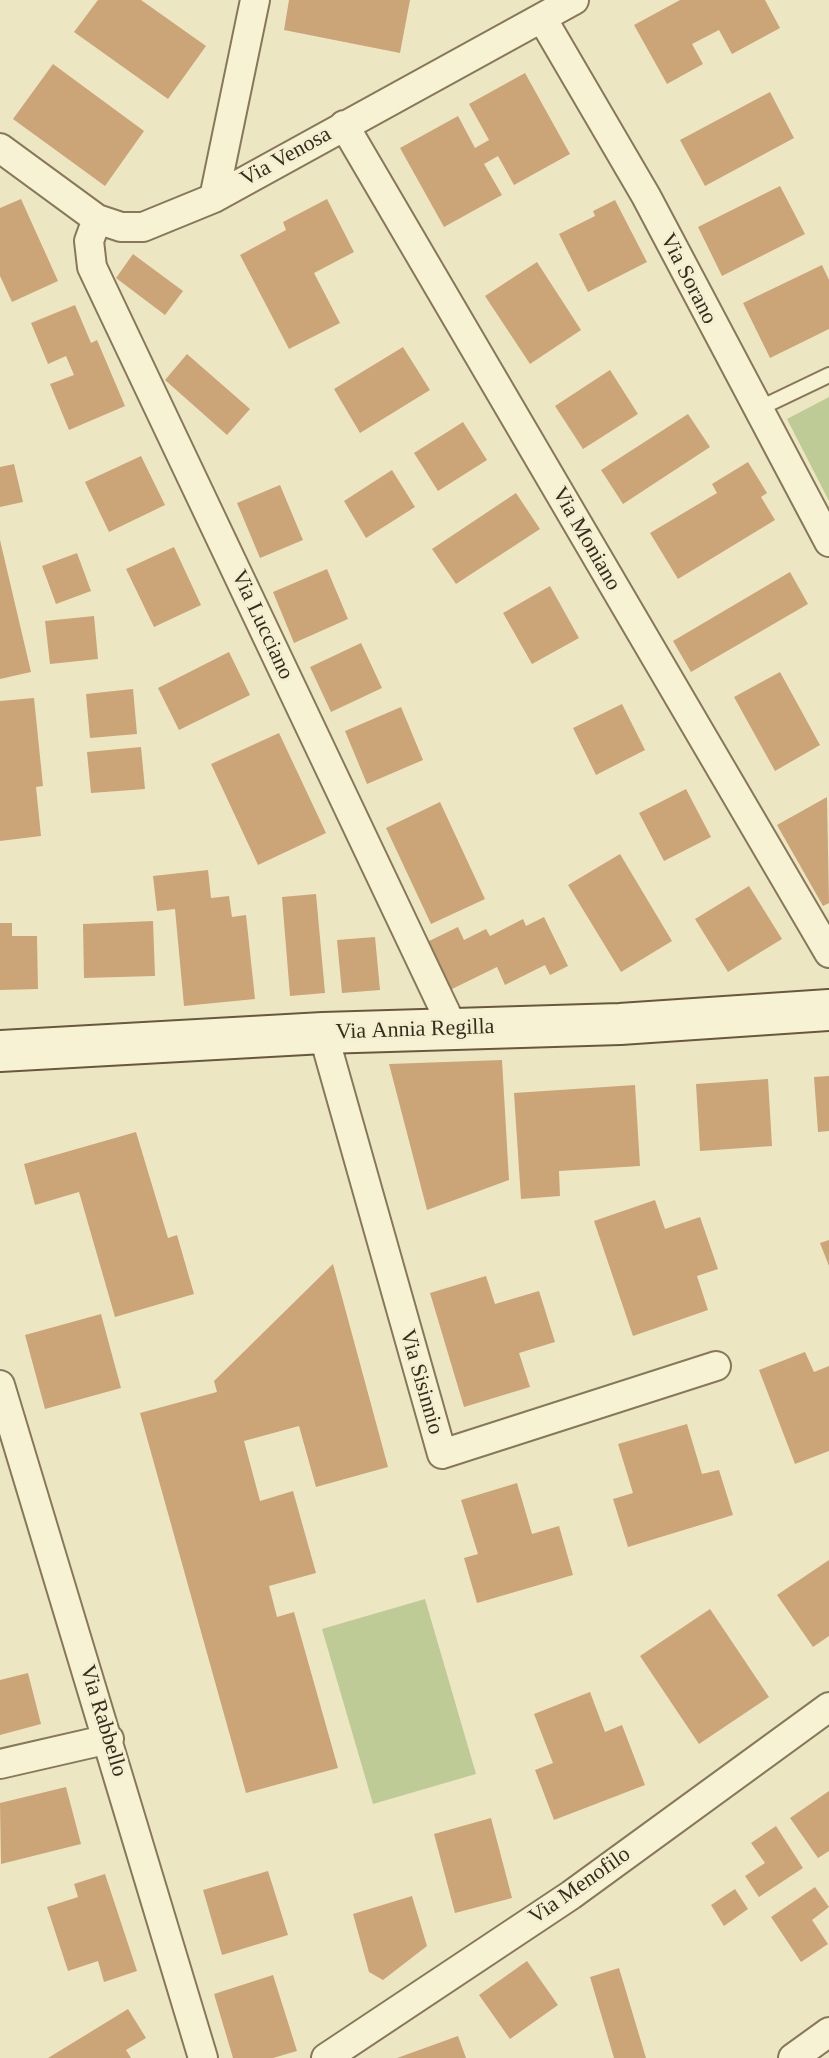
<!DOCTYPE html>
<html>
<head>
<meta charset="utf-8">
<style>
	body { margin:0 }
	canvas { display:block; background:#ede6c2 }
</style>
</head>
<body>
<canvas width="829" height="2058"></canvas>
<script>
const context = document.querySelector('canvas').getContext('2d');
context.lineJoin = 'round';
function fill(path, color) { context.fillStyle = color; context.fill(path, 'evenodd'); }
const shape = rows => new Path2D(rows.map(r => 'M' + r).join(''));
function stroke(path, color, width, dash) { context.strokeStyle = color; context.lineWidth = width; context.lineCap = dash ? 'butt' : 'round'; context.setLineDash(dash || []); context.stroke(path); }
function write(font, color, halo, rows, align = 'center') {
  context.font = font + ' Georgia,serif'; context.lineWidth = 6; context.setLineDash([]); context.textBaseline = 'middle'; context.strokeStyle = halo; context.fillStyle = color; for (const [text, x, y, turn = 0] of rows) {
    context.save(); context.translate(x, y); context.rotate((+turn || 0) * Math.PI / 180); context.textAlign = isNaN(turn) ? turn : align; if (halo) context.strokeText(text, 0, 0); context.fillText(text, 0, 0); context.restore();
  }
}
const green = shape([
	[829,397,829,501,787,419],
	[425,1599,476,1774,373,1804,322,1629]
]);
const building = shape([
	[98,0,141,0,206,46,168,99,74,32],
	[289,0,410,0,400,53,284,30],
	[680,0,765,0,780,28,732,54,719,30,692,44,703,64,667,84,634,25],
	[53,64,144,131,105,186,13,119],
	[525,73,570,154,514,185,498,156,484,164,502,195,444,227,400,148,458,116,475,148,489,140,469,104],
	[770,92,794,138,705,186,680,140],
	[780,186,805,234,722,276,698,227],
	[21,199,58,281,12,302,0,276,0,208],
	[327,199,354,252,314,273,340,323,289,349,240,255,286,230,283,222],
	[615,200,647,262,588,292,559,234,595,216,593,211],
	[133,254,183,291,165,315,116,278],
	[537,262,581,330,530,364,485,296],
	[822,265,829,280,829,329,770,358,743,303],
	[75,305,91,343,97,340,125,406,69,430,50,384,74,375,66,356,48,364,31,323],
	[403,347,430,390,360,433,334,389],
	[187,354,250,409,227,435,165,380],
	[610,370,638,414,583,449,555,406],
	[688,414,710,447,623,504,601,470],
	[463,422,487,460,438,491,414,453],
	[141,456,165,505,109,532,85,482],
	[748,462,767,493,761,497,775,520,678,579,650,533,717,493,712,484],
	[14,464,23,502,0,507,0,467],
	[392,470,415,507,366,538,344,501],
	[280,485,303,540,260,558,237,503],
	[516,493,540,529,456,584,432,549],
	[0,540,31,672,0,679],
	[174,547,201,605,154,627,126,569],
	[77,553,91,591,56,604,42,566],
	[327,569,348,619,294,643,273,592],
	[790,572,808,604,691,672,673,641],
	[550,586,579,638,532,664,503,613],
	[94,616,98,659,50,664,45,621],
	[361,643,382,688,331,712,310,667],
	[229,652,250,695,179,730,158,688],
	[780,672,820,745,775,771,734,697],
	[133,689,137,734,90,738,86,694],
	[34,698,43,786,36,787,41,836,0,841,0,701],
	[622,704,645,750,596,775,573,728],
	[401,707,423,760,367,784,345,731],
	[279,733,326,833,258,865,211,764],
	[141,747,145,789,91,793,87,752],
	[686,789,711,837,664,861,639,813],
	[827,797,829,903,823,906,777,825],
	[440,802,485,899,431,924,386,828],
	[620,854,672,941,621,972,568,885],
	[208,870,211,898,229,896,232,917,246,915,255,999,184,1006,175,909,157,911,153,876],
	[749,886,782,939,728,972,695,919],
	[316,894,325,993,290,996,282,897],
	[544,917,568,966,550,975,545,965,505,985,497,967,450,990,427,942,458,927,464,940,486,929,490,936,523,919,526,926],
	[153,921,155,976,84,978,83,924],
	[0,923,12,923,12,936,37,936,38,989,0,990],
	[375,937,380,990,342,993,337,940],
	[502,1060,509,1180,427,1210,389,1064],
	[829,1076,829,1131,818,1132,814,1077],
	[768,1079,772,1146,700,1151,696,1084],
	[635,1085,640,1166,559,1171,560,1196,521,1199,514,1093],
	[136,1132,168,1238,177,1235,194,1294,115,1317,79,1192,35,1205,24,1164],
	[655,1200,665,1229,700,1217,718,1269,697,1276,708,1310,633,1336,594,1221],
	[829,1240,829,1266,820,1243],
	[333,1264,388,1467,316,1487,299,1426,244,1441,260,1501,293,1491,316,1573,269,1586,277,1617,294,1612,338,1768,246,1793,140,1413,217,1392,214,1381],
	[486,1276,495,1304,539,1291,555,1342,519,1353,530,1387,464,1407,430,1293],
	[101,1314,121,1388,45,1409,25,1335],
	[805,1352,814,1372,829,1366,829,1451,795,1464,759,1370],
	[687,1424,702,1474,719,1470,733,1515,628,1547,613,1499,633,1493,618,1444],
	[517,1483,532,1534,559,1526,573,1575,477,1603,464,1558,478,1554,461,1500],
	[829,1560,829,1636,813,1647,777,1595],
	[710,1609,769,1697,699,1744,640,1656],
	[28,1673,41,1724,0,1735,0,1680],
	[590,1692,605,1732,622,1725,645,1785,554,1820,535,1770,553,1763,534,1714],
	[66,1787,81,1844,1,1864,0,1803],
	[829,1791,829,1851,818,1858,790,1818],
	[491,1818,512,1898,455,1913,434,1834],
	[776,1826,803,1868,759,1897,745,1876,765,1863,751,1843],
	[268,1871,288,1935,222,1955,203,1890],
	[105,1874,137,1971,104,1982,98,1961,68,1971,47,1907,78,1897,74,1884],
	[815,1887,829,1907,812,1920,828,1944,801,1962,771,1917],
	[735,1889,748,1909,724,1926,711,1905],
	[412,1896,427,1946,383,1980,369,1972,353,1914],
	[527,1961,558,2005,510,2039,479,1995],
	[619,1968,646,2058,614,2058,590,1977],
	[273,1975,297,2051,273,2058,233,2058,214,1994],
	[128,2009,146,2038,126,2050,131,2058,48,2058],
	[458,2036,466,2058,397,2058]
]);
const lane = shape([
	[756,410,829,375]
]);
const street = shape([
	[542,18,646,196,829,542],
	[344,125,829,953],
	[0,148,97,219,121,227,143,227,214,198,574,0],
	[214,198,255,0],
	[97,219,89,241,92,267,453,1028],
	[323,1033,442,1454,716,1366],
	[0,1385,203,2058],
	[0,1764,109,1739],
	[326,2058,571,1895,829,1707],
	[793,2058,829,2032]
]);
const secondary = shape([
	[0,1051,323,1033,620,1024,829,1010]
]);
const streetNames = [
	["Via Venosa",286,157,-29],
	["Via Sorano",688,279,63],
	["Via Moniano",586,539,60],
	["Via Lucciano",262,625,65],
	["Via Annia Regilla",415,1030,-2],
	["Via Sisinnio",421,1382,74],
	["Via Rabbello",103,1721,73],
	["Via Menofilo",580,1886,-35]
];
fill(green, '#becb96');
fill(building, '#cba578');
stroke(lane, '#877859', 18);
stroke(street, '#877859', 32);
stroke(secondary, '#69583d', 44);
stroke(lane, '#f8f2d5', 14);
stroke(street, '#f8f2d5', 28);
stroke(secondary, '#f8f2d5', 40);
write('22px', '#372d1d', '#f5efd1', streetNames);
</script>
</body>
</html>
